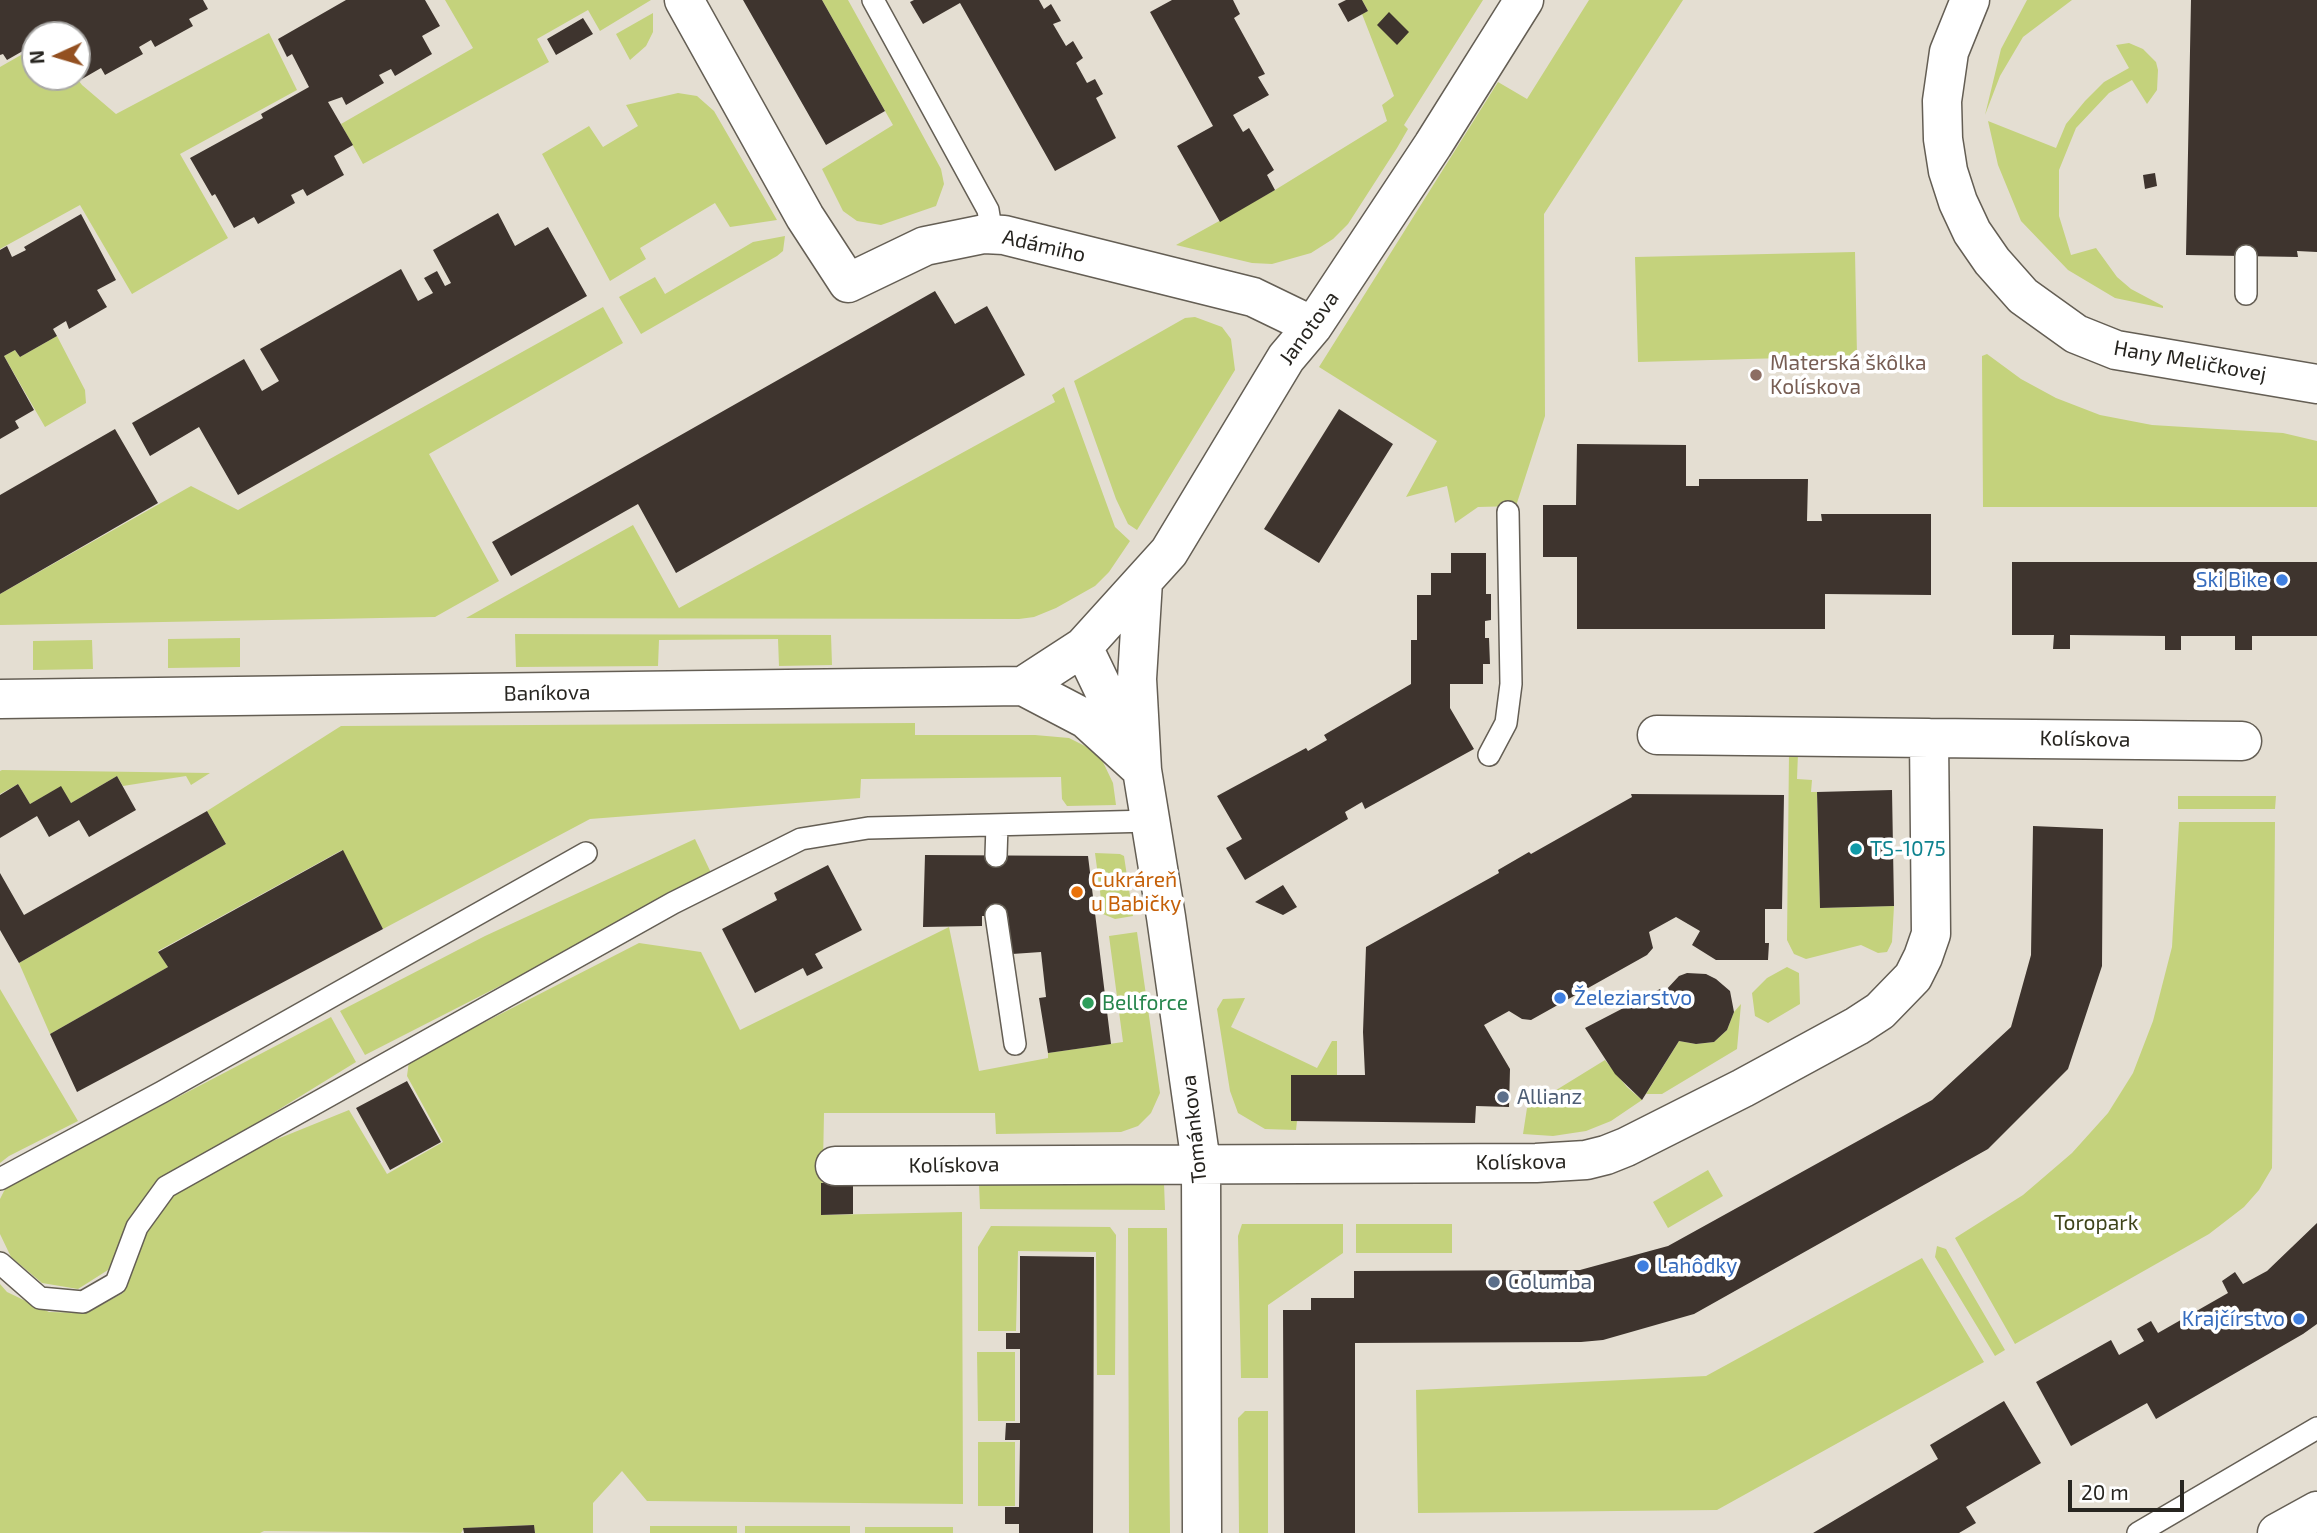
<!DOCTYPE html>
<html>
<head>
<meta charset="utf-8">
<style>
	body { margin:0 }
	#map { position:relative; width:2317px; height:1533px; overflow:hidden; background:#e4ded2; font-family:"Exo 2",sans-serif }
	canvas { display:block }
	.north { position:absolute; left:21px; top:21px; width:70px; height:70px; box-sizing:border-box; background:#fff; border:2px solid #a9a8a6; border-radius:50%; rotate:266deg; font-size:19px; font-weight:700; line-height:28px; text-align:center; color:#272520 }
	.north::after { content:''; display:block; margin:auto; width:24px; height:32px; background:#935021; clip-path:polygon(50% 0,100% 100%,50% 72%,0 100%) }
	.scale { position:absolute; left:2068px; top:1480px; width:116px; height:32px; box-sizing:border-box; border:4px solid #272520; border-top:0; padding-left:9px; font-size:21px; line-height:24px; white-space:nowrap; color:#272520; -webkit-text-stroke:5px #fff; paint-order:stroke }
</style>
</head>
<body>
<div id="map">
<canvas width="2317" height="1533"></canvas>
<div class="north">N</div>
<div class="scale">20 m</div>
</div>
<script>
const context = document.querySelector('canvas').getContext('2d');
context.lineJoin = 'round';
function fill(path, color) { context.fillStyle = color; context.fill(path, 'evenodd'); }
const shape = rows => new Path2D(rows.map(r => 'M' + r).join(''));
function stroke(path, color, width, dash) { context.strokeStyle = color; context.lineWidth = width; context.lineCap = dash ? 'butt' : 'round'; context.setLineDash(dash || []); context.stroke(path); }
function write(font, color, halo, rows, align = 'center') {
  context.font = font + ' "Exo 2",sans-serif'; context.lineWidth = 7; context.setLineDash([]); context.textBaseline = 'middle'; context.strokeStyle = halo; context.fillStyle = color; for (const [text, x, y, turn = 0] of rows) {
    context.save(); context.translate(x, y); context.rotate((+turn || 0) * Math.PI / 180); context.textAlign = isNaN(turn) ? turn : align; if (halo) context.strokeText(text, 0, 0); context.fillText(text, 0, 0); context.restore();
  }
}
const green = shape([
	[445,0,651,0,600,31,588,10,537,39,549,62,363,164,341,124,473,48],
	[822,0,848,0,904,101,941,169,944,184,936,206,881,225,857,221,843,211,822,169,893,125],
	[1362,0,1483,0,1404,125,1408,129,1397,148,1348,224,1333,239,1311,253,1272,264,1252,263,1176,245,1275,190,1387,121,1382,105,1394,96,1362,14,1368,11],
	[1589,0,1683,0,1544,214,1545,416,1516,506,1478,507,1455,523,1447,486,1406,497,1437,441,1319,367,1498,82,1527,99],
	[2027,0,2072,0,2023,37,2000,76,1985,115,2001,49],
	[653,13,653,32,646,46,630,60,616,34],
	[269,33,297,90,180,154,228,238,132,294,80,205,0,249,0,67,35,47,35,77,76,77,82,85,116,114],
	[2129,43,2143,49,2156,62,2158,70,2157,90,2147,104,2132,80,2109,93,2076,128,2059,170,2059,216,2071,255,2096,248,2117,277,2131,289,2163,306,2163,308,2115,298,2068,270,2021,221,1998,165,1988,121,2056,148,2066,124,2085,101,2104,82,2129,68,2116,45],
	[678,93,697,96,714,111,777,220,730,227,715,203,640,248,646,259,610,281,542,154,589,126,603,147,638,126,626,105],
	[785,236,783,251,777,256,641,334,619,297,655,277,665,294,753,242],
	[1855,252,1857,356,1638,362,1635,257],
	[603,307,623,343,429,454,499,581,435,617,0,625,0,594,191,486,238,510],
	[1195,317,1222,327,1231,339,1235,370,1137,530,1128,524,1116,499,1074,381,1185,318],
	[57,336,85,390,86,403,45,427,4,356,15,350,20,357],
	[1987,354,2021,379,2056,398,2100,415,2152,425,2283,433,2317,441,2317,507,1983,507,1982,356],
	[1064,387,1115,527,1130,541,1109,572,1095,586,1056,608,1034,617,1019,619,466,618,633,525,679,608,1055,402,1052,395],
	[515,634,831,635,832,665,779,666,778,639,659,640,658,666,516,667],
	[240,638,240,667,168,668,168,639],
	[92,640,93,669,33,670,33,641],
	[915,723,915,735,1035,735,1069,738,1093,750,1102,760,1113,783,1116,805,1067,806,1062,799,1061,777,861,779,860,798,590,819,383,929,342,850,158,951,168,967,50,1034,19,963,226,844,207,811,341,726],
	[1789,753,1798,753,1797,779,1812,780,1811,792,1817,792,1820,908,1894,906,1892,942,1887,952,1878,953,1861,945,1806,959,1794,954,1787,940],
	[2,770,210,773,191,785,186,776,123,786,117,776,71,803,60,787,30,804,18,784,0,794,0,771],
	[2178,796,2276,796,2275,809,2178,809],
	[2179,822,2275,822,2272,1168,2259,1190,2244,1207,2209,1234,2015,1344,1955,1238,2023,1195,2072,1153,2108,1113,2133,1073,2153,1021,2172,947],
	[695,839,713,877,365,1055,340,1011,485,936],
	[1095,853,1120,854,1124,856,1133,916,1115,919,1103,914],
	[949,927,979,1071,1048,1058,1048,1053,1123,1042,1109,936,1137,932,1160,1093,1151,1113,1138,1126,1121,1132,996,1134,995,1113,824,1113,822,1215,962,1212,963,1504,647,1501,622,1471,593,1503,593,1533,535,1533,534,1525,464,1528,461,1533,264,1531,260,1533,0,1533,0,1284,7,1292,49,1312,87,1313,123,1293,144,1233,168,1199,238,1155,349,1110,387,1174,443,1142,407,1076,409,1061,639,943,701,952,740,1030],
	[1787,967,1799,973,1800,1004,1768,1023,1755,1016,1752,993,1767,978],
	[0,989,78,1121,9,1156,0,1163],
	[1245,998,1231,1027,1317,1068,1332,1041,1337,1041,1337,1075,1291,1121,1297,1121,1296,1130,1265,1129,1238,1113,1230,1091,1217,1009,1223,999],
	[1741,1004,1737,1049,1662,1094,1646,1094,1679,1041,1696,1044,1714,1042,1727,1030,1734,1012],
	[331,1017,356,1062,161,1182,130,1223,108,1270,78,1289,42,1283,11,1257,0,1234,0,1199,6,1187],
	[1605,1060,1627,1087,1642,1100,1611,1121,1586,1131,1553,1136,1523,1134,1527,1108],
	[1708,1170,1723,1196,1668,1228,1653,1202],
	[1164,1183,1165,1210,980,1209,979,1184],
	[1242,1224,1343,1224,1343,1253,1268,1305,1268,1378,1241,1378,1238,1236],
	[1356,1224,1452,1224,1452,1253,1356,1253],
	[991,1226,1110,1227,1116,1235,1115,1375,1097,1375,1096,1252,1018,1251,1016,1331,978,1331,978,1247],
	[1128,1228,1167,1228,1170,1533,1129,1533],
	[1937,1246,1946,1249,2005,1350,1995,1356,1935,1257],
	[1922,1258,1984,1362,1717,1510,1418,1513,1416,1390,1706,1376],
	[977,1352,1015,1352,1015,1421,978,1421],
	[1245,1411,1268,1411,1268,1533,1239,1533,1238,1418],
	[978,1442,1015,1442,1015,1506,978,1506],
	[650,1526,737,1526,737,1533,650,1533],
	[745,1526,850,1526,850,1533,745,1533],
	[865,1527,953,1527,953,1533,865,1533]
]);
const building = shape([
	[0,0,203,0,208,9,189,19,193,26,155,47,151,40,139,47,143,54,105,75,101,68,82,79,77,70,77,35,56,35,51,26,41,32,43,35,35,35,35,44,7,60,3,54,0,55],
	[346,0,425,0,440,26,422,36,432,54,395,76,391,69,379,75,384,83,346,105,342,97,328,102,353,145,334,156,344,175,307,196,303,189,291,195,295,203,258,224,254,217,234,228,215,194,212,196,190,158,263,118,261,114,309,87,292,54,287,57,278,39],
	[743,0,822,0,885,111,826,145],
	[914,0,1039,0,1044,9,1051,4,1061,21,1053,24,1066,46,1073,41,1083,58,1076,63,1087,83,1095,79,1103,94,1096,98,1116,138,1055,171,960,3,923,24,910,2],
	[1172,0,1233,0,1240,14,1234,18,1265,74,1258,77,1269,95,1233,115,1243,132,1249,128,1274,170,1267,175,1275,190,1220,222,1177,146,1213,126,1150,12],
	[1346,0,1362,0,1368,11,1348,22,1338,4],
	[2191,0,2317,0,2317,252,2297,251,2298,257,2186,255],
	[1389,12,1409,32,1397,45,1377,25],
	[583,18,593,34,556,55,547,39],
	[2155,173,2157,186,2145,189,2143,175],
	[498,213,515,246,548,227,587,296,238,495,199,427,150,456,132,423,244,359,262,391,279,381,260,349,401,269,418,301,433,293,424,278,437,271,445,286,451,283,433,250],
	[81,214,116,280,97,290,107,307,69,329,66,321,53,329,57,336,20,357,15,350,4,356,34,410,15,421,19,428,0,439,0,250,7,246,12,257,26,250,24,247],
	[935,291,955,324,987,306,1025,375,676,573,638,504,511,576,492,542],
	[1339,409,1393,444,1319,563,1264,529],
	[115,429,158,503,0,594,0,495],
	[1577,444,1686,445,1686,486,1699,486,1699,479,1808,479,1807,521,1822,521,1821,514,1931,514,1931,595,1825,594,1825,629,1577,629,1577,557,1543,557,1543,505,1576,505],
	[1451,553,1486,553,1486,594,1491,594,1491,620,1485,621,1485,638,1489,638,1490,664,1483,664,1483,684,1450,684,1450,708,1474,749,1365,809,1362,802,1345,812,1348,819,1245,880,1226,848,1242,839,1217,796,1306,748,1308,751,1327,740,1324,735,1411,684,1411,640,1417,640,1417,595,1431,595,1431,573,1451,573],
	[2012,562,2317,562,2317,636,2252,636,2252,650,2235,650,2235,636,2181,636,2181,650,2165,650,2165,636,2070,635,2070,649,2053,649,2054,635,2012,635],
	[117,776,136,810,89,837,79,820,49,837,37,816,0,838,0,795,18,784,30,804,61,786,71,803],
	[1892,790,1894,906,1820,908,1817,792],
	[1631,794,1784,795,1782,909,1765,909,1765,943,1769,943,1768,960,1716,960,1692,945,1700,931,1676,917,1649,932,1653,948,1647,955,1531,1020,1522,1019,1509,1011,1484,1025,1510,1069,1509,1107,1476,1106,1475,1123,1291,1121,1291,1075,1365,1075,1363,1032,1366,947,1499,873,1498,870,1529,852,1531,854,1632,797],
	[207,811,226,844,19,963,0,930,0,873,24,915],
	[2033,826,2103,829,2102,966,2068,1069,1988,1149,1694,1314,1603,1340,1581,1342,1355,1343,1355,1533,1284,1533,1283,1310,1311,1310,1311,1298,1354,1298,1354,1271,1580,1270,1668,1246,1932,1100,2011,1027,2031,955],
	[343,850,383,929,77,1092,50,1034,168,967,158,952],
	[925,855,1088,856,1111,1044,1048,1053,1039,998,1046,997,1041,952,1012,954,1008,916,982,916,982,926,923,927],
	[828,865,862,930,815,954,823,968,807,976,803,968,755,993,722,929,777,900,774,893],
	[1283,885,1297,907,1283,915,1255,902],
	[1687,973,1706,974,1716,979,1730,991,1734,1012,1727,1030,1714,1042,1696,1044,1679,1041,1642,1100,1615,1074,1585,1028,1660,989,1665,991,1679,976],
	[407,1081,441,1142,390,1170,356,1108],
	[853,1182,853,1214,821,1215,821,1183],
	[2317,1223,2317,1324,2303,1334,2156,1419,2147,1403,2071,1446,2036,1382,2111,1340,2119,1355,2144,1341,2137,1329,2151,1321,2158,1333,2228,1293,2222,1281,2235,1272,2243,1284,2267,1271],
	[1020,1256,1094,1257,1093,1533,1019,1533,1019,1524,1005,1524,1005,1507,1019,1507,1020,1440,1005,1440,1006,1423,1020,1423,1020,1349,1006,1349,1006,1333,1020,1333],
	[2004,1401,2041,1463,1966,1507,1976,1523,1959,1533,1813,1533,1938,1459,1930,1445],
	[534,1525,535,1533,464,1533,463,1528]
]);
const service = shape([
	[873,0,988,210,992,234],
	[2246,256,2246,294],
	[1489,755,1506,723,1511,684,1508,512],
	[996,856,997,825],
	[996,915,1015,1044],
	[0,1179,162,1092,586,853],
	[0,1263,40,1298,83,1302,116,1283,137,1227,166,1187,673,903,801,839,868,828,1151,821],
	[2138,1533,2317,1428]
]);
const minor = shape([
	[684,0,805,217,848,283,925,246,984,234,1004,235,1253,297,1313,326],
	[1143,581,1137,679,1142,770,1166,917,1201,1163,1202,1533],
	[1083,647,1134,753],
	[1023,686,1086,719,1142,770],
	[0,699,1023,686,1083,647,1169,552,1286,358,1313,326,1433,145,1524,0],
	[1657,735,1929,738],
	[835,1166,1536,1163,1586,1160,1606,1155,1626,1147,1743,1088,1857,1026,1880,1011,1913,977,1923,957,1931,934,1929,738,2242,741]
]);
const tertiary = shape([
	[1970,0,1949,52,1942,101,1943,139,1948,171,1958,202,1972,232,1992,261,2023,296,2076,334,2116,350,2317,384],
	[2277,1533,2317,1511]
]);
const markers = [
	[1756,375,7,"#8d6e63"],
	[2282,580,7,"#3f7fe0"],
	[1856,849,7,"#0f9aa8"],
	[1077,892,7,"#e8710a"],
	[1560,998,7,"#3f7fe0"],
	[1088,1003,7,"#2e9e5b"],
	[1503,1097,7,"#5c6f8a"],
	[1643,1266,7,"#3f7fe0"],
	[1494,1282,7,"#5c6f8a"],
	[2299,1319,7,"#3f7fe0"]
];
const streetNames = [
	["Adámiho",1044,246,13],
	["Janotova",1309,328,-54],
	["Hany Meličkovej",2190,361,10],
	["Baníkova",547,693,-1],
	["Kolískova",2085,739,1],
	["Tománkova",1194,1129,-96],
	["Kolískova",1521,1162,-1],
	["Kolískova",954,1165,-1]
];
const educationNames = [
	["Materská škôlka",1770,363],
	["Kolískova",1770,387]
];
const shopNames = [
	["Ski Bike",2268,580],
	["Železiarstvo",1574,998,"left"],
	["Lahôdky",1657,1266,"left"],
	["Krajčírstvo",2285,1319]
];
const cultureNames = [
	["TS-1075",1870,849]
];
const foodNames = [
	["Cukráreň",1091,880],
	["u Babičky",1091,904]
];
const leisureNames = [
	["Bellforce",1102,1003]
];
const serviceNames = [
	["Allianz",1517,1097],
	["Columba",1508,1282]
];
const parkNames = [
	["Toropark",2096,1223]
];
fill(green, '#c4d27c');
fill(building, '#3e342e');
stroke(service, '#645e54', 24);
stroke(minor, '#645e54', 41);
stroke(tertiary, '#645e54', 41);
stroke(service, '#fff', 21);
stroke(minor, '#fff', 38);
stroke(tertiary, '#fff', 38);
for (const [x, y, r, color] of markers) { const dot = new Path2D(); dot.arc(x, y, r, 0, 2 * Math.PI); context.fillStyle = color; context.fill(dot); stroke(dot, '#fff', 2.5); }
write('21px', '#272520', '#fff', streetNames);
write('21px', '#785e54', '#fff', educationNames, 'left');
write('21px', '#366cbe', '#fff', shopNames, 'right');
write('21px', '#0d838f', '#fff', cultureNames, 'left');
write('21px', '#c56008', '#fff', foodNames, 'left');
write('21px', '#27864d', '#fff', leisureNames, 'left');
write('21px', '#4e5e75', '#fff', serviceNames, 'left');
write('21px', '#3f451b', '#fff', parkNames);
</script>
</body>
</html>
